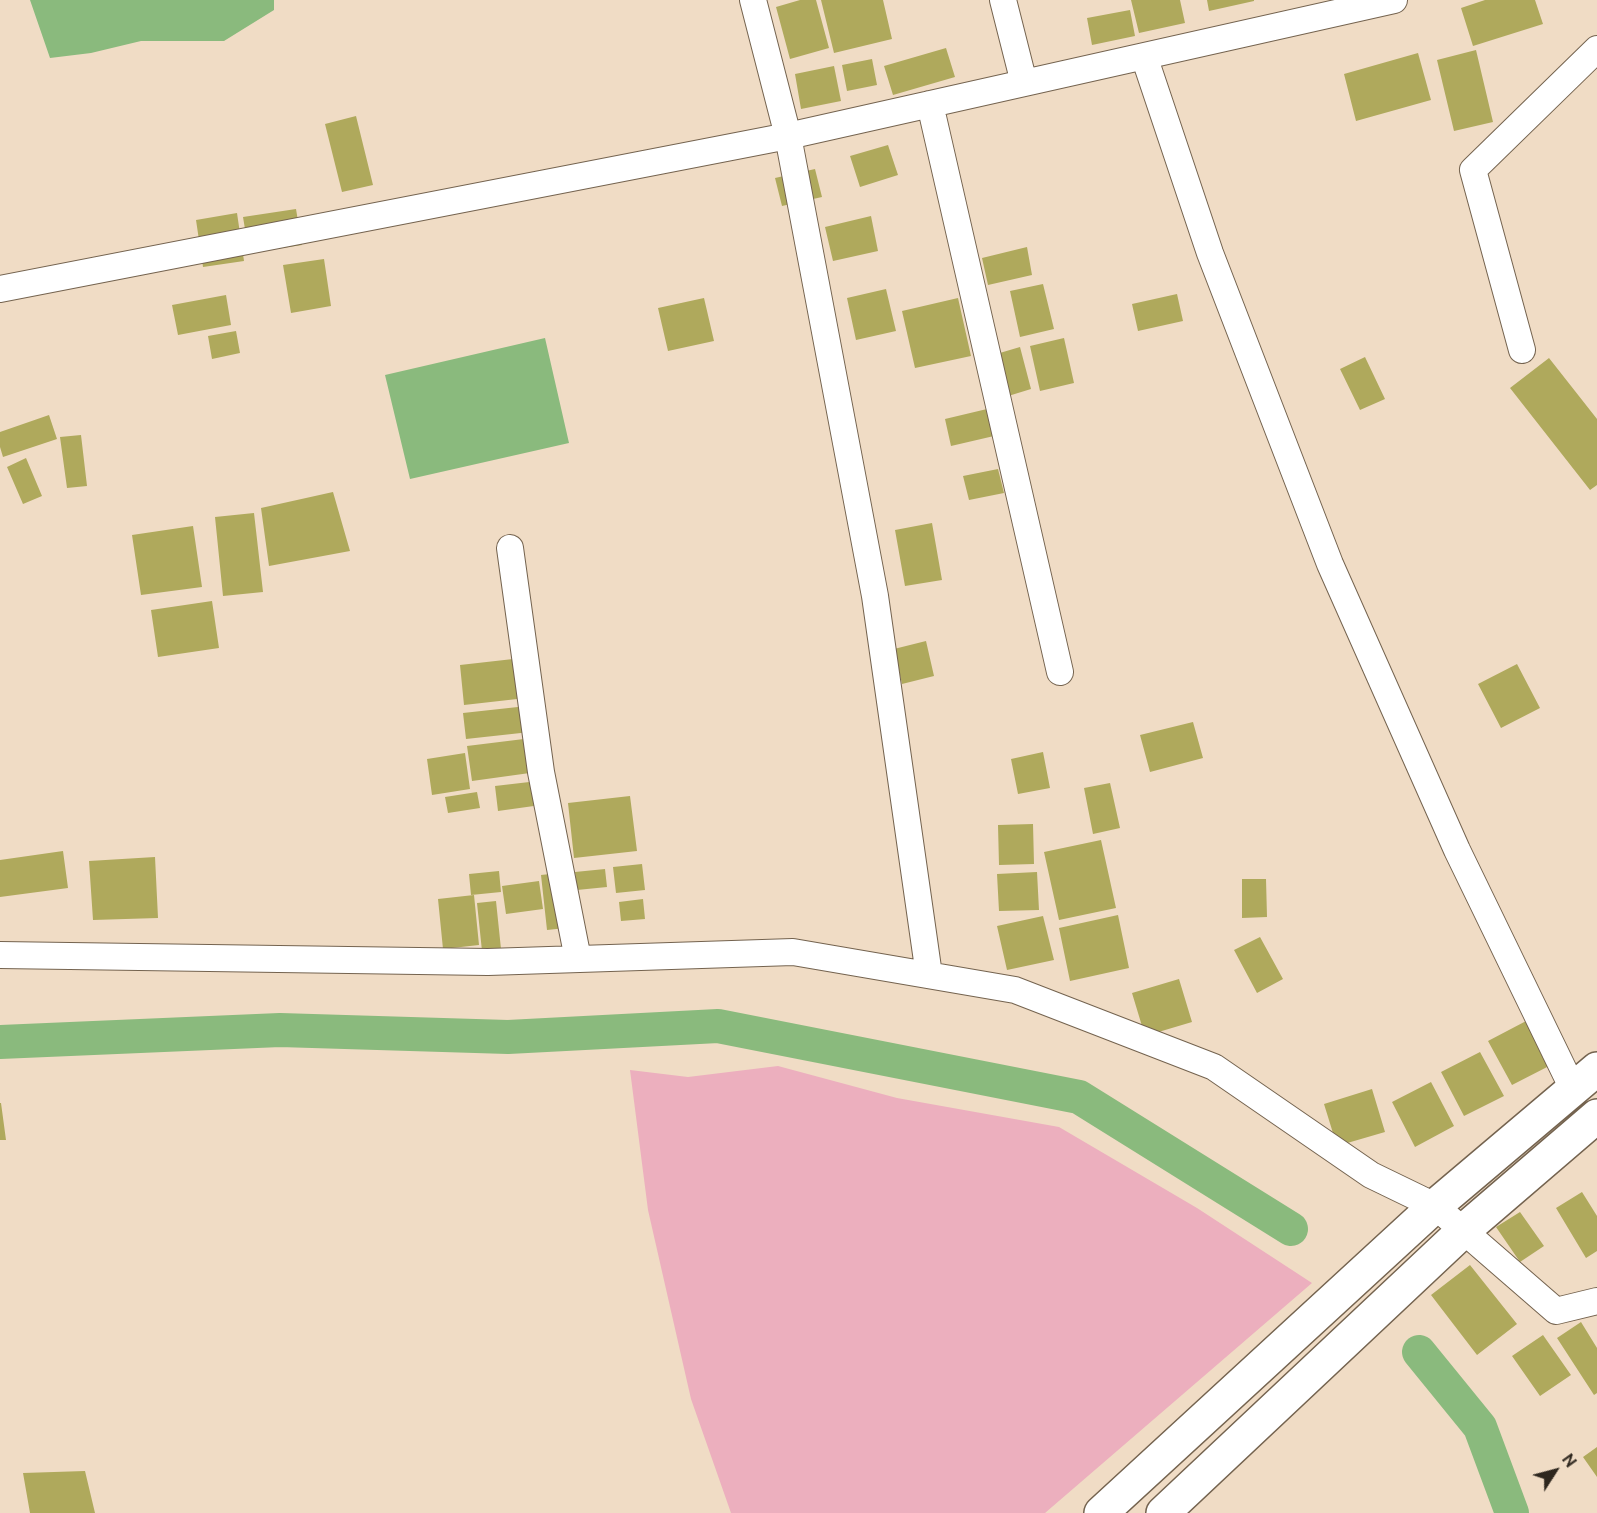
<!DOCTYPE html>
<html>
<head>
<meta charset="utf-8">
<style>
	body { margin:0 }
	#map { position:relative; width:1597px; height:1513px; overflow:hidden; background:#f0dcc5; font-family:Ubuntu,sans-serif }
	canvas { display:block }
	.north { position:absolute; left:1525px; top:1441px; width:60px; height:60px; -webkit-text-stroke:4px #f0dcc5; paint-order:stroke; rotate:54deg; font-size:16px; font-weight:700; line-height:24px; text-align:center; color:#2e271e }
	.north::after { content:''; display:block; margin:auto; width:21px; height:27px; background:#2e271e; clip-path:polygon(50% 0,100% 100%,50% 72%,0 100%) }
</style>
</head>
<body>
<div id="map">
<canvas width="1597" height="1513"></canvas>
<div class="north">N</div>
</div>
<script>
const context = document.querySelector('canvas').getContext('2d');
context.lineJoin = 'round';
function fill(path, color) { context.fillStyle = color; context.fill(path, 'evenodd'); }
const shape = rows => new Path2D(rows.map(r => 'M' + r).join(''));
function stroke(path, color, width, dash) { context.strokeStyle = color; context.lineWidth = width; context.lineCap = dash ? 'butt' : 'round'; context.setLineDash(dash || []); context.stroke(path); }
const green = shape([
	[778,1066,897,1098,1059,1127,1197,1208,1312,1283,1045,1513,731,1513,691,1399,648,1210,630,1070,688,1077]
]);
const water = shape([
	[30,0,274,0,274,10,224,41,141,41,91,53,50,58],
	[545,338,569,443,410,479,385,375]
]);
const canal = shape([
	[0,1042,280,1030,508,1037,718,1026,1079,1097,1291,1229],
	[1419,1352,1480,1427,1512,1513]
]);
const building = shape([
	[800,0,816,0,829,48,790,59,776,7],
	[821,0,883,0,892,39,834,53],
	[1131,0,1180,0,1185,23,1139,33],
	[1207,0,1254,0,1254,1,1209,11],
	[1485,0,1535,0,1543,24,1473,46,1461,8],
	[1130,10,1135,36,1092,45,1087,18],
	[946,48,955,77,893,95,884,66],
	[1476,50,1493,122,1454,131,1437,60],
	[1418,53,1431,100,1356,121,1344,74],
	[872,59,877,85,847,91,842,65],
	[834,66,841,101,801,109,795,74],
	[356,116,373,185,342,192,325,124],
	[888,145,898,175,860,187,850,156],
	[815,169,822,197,782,206,775,178],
	[296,209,302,245,249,253,243,217],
	[237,213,244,261,203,267,196,220],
	[871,216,878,251,833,261,825,227],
	[1027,247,1032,275,988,285,982,258],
	[324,259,331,306,291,313,283,265],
	[1043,284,1054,329,1020,337,1010,291],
	[886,289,896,331,856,340,847,298],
	[1177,294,1183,321,1138,331,1132,304],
	[226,295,231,325,178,335,172,305],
	[704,298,714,341,668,351,658,308],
	[958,298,971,356,915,368,902,311],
	[236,331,240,353,212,359,208,336],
	[1064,338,1074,383,1040,391,1030,346],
	[1020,347,1031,389,1005,397,993,355],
	[1365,357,1385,399,1360,410,1340,369],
	[1549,358,1597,419,1597,485,1590,490,1510,388],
	[987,409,994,436,951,446,945,419],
	[49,415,57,439,3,457,0,447,0,432],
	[81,435,87,486,67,488,60,437],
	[26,458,42,496,23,504,7,467],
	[998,469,1004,493,969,500,963,476],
	[333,492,350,551,269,566,261,508],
	[254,513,263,592,223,596,215,517],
	[932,523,942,580,905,586,895,530],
	[193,526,202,587,141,595,132,535],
	[212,601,219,648,158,657,151,610],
	[926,641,934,676,902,684,894,649],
	[522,658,526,698,464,705,460,665],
	[1517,664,1540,708,1501,728,1478,684],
	[527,706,530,732,466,739,463,713],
	[1193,722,1203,758,1150,772,1140,735],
	[532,738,537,772,472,781,467,746],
	[1043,752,1050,788,1018,794,1011,759],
	[465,753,470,789,432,795,427,759],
	[538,781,541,805,498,811,495,786],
	[1110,783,1120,828,1093,834,1084,788],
	[477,792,480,808,448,813,445,797],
	[630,796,637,851,574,858,568,803],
	[1033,824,1034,864,999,865,998,825],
	[1101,840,1116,908,1059,920,1044,852],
	[63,851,68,888,0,897,0,860],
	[155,857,158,918,93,920,89,861],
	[642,864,645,890,616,893,613,867],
	[605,869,607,887,577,890,575,872],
	[499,871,501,892,471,895,469,874],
	[1037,872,1039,910,999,911,997,874],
	[559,873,566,928,547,930,541,875],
	[1242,879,1266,879,1267,917,1242,918],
	[539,881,543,909,506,914,502,886],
	[474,895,479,945,443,949,438,899],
	[643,899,645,919,621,921,619,902],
	[496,901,501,949,482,951,477,903],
	[1118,915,1129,968,1070,981,1059,928],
	[1043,916,1054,960,1007,970,997,926],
	[1260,937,1283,979,1257,993,1234,950],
	[1179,979,1192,1022,1145,1036,1132,993],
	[1528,1020,1551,1065,1512,1085,1488,1041],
	[1480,1052,1504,1096,1464,1116,1441,1072],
	[1431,1082,1454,1126,1415,1147,1392,1102],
	[1372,1089,1385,1132,1337,1146,1324,1104],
	[0,1103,1,1103,6,1140,0,1140],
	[1582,1192,1597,1216,1597,1251,1586,1258,1556,1208],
	[1520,1212,1544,1246,1520,1262,1496,1227],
	[1470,1265,1517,1324,1477,1355,1431,1295],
	[1581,1322,1597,1348,1597,1393,1594,1395,1557,1338],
	[1543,1335,1571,1375,1540,1396,1512,1356],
	[1597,1447,1597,1477,1583,1457],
	[85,1471,95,1513,30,1513,23,1473]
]);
const minor = shape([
	[753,0,788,136,875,596,929,975],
	[1003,0,1024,83],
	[1144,56,1210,253,1330,564,1457,850,1573,1089],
	[930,104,1060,672],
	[0,289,788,136,1394,0],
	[1522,350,1473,170,1597,49],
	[510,548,541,772,578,959],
	[0,955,488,962,793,952,1015,990,1214,1067,1371,1175,1435,1206,1556,1311,1597,1301]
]);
const secondary = shape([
	[1101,1513,1435,1206,1597,1069],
	[1163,1513,1463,1231,1597,1116]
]);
fill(green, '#ecafbe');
fill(water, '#8aba7d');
stroke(canal, '#8aba7d', 34);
fill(building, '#afa95c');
stroke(minor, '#74634f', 28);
stroke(secondary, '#74634f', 36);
stroke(minor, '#fff', 26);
stroke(secondary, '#fff', 33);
</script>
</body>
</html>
